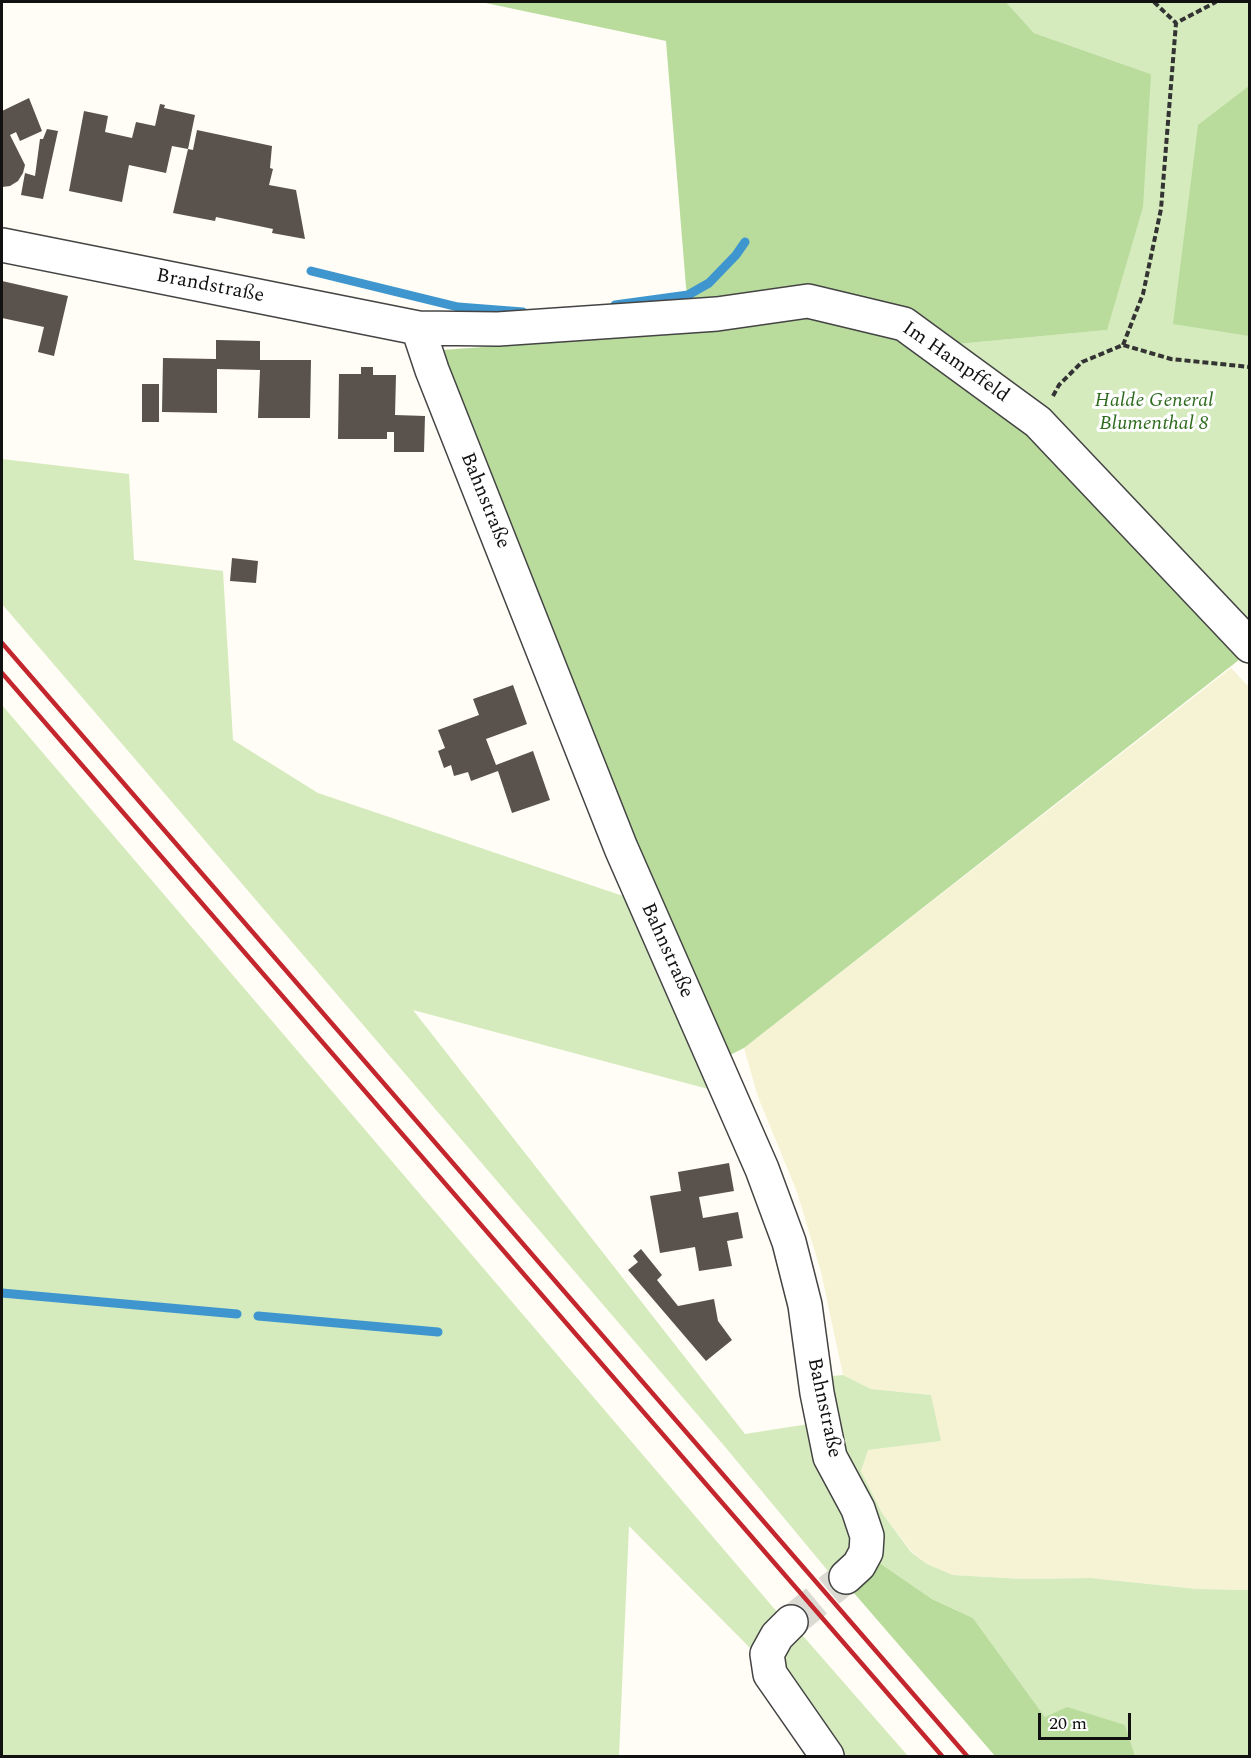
<!DOCTYPE html>
<html>
<head>
<meta charset="utf-8">
<style>
	body { margin:0 }
	#map { position:relative; width:1251px; height:1758px; overflow:hidden; background:#fffdf5; font-family:Spectral,serif }
	canvas { display:block }
	.frame { position:absolute; inset:0; border:3px solid #111; pointer-events:none }
	.scale { position:absolute; left:1038px; top:1713px; width:93px; height:27px; box-sizing:border-box; border:3px solid #111; border-top:0; padding-left:8px; font-size:18px; line-height:21px; white-space:nowrap; color:#111; -webkit-text-stroke:4px #fff; paint-order:stroke }
</style>
</head>
<body>
<div id="map">
<canvas width="1251" height="1758"></canvas>
<div class="frame"></div>
<div class="scale">20 m</div>
</div>
<script>
const context = document.querySelector('canvas').getContext('2d');
context.lineJoin = 'round';
function fill(path, color) { context.fillStyle = color; context.fill(path, 'evenodd'); }
const shape = rows => new Path2D(rows.map(r => 'M' + r).join(''));
function stroke(path, color, width, dash) { context.strokeStyle = color; context.lineWidth = width; context.lineCap = dash ? 'butt' : 'round'; context.setLineDash(dash || []); context.stroke(path); }
function write(font, color, halo, rows, align = 'center') {
  context.font = font + ' Spectral,serif'; context.lineWidth = 6; context.setLineDash([]); context.textBaseline = 'middle'; context.strokeStyle = halo; context.fillStyle = color; for (const [text, x, y, turn = 0] of rows) {
    context.save(); context.translate(x, y); context.rotate((+turn || 0) * Math.PI / 180); context.textAlign = isNaN(turn) ? turn : align; if (halo) context.strokeText(text, 0, 0); context.fillText(text, 0, 0); context.restore();
  }
}
const farmland = shape([
	[1231,668,1249,687,1249,1590,1197,1589,1091,1578,1023,1579,953,1575,927,1564,912,1552,882,1513,861,1471,867,1450,940,1441,931,1395,871,1389,843,1375,821,1272,797,1192,758,1097,744,1048]
]);
const green = shape([
	[1006,2,1249,2,1249,652,946,345,1106,330,1151,74,1034,33],
	[2,459,129,474,134,560,223,571,233,740,318,793,629,898,723,1093,413,1010,745,1434,815,1423,850,1509,853,1549,828,1571,726,1448,2,604],
	[2,705,778,1613,759,1657,629,1526,619,1756,2,1756],
	[843,1375,871,1389,931,1395,941,1441,868,1450,861,1471,882,1513,911,1552,927,1564,953,1575,1023,1579,1091,1578,1197,1589,1249,1590,1249,1756,1135,1756,1124,1725,1045,1717,973,1618,932,1599,871,1557,823,1377],
	[797,1629,908,1756,833,1756,776,1672]
]);
const forest = shape([
	[481,2,1006,2,1034,33,1151,74,1143,207,1107,330,947,345,1249,652,744,1048,724,1058,628,845,442,350,693,332,686,287,666,41],
	[1249,86,1249,336,1173,324,1198,125],
	[871,1557,932,1599,973,1618,1045,1717,1067,1707,1125,1725,1135,1756,995,1756,847,1585]
]);
const stream = shape([
	[311,271,458,307,523,312],
	[615,305,688,295,709,283,736,255,745,242],
	[2,1293,237,1314],
	[258,1316,438,1332]
]);
const building = shape([
	[29,98,42,131,20,141,16,132,10,135,25,165,23,173,18,181,10,186,2,187,2,111],
	[160,104,165,105,164,108,195,115,188,149,172,146,166,173,129,165,122,202,69,191,84,111,108,116,105,132,132,138,136,122,155,126],
	[47,129,58,131,43,199,21,195,25,173,35,176,40,139,43,139],
	[197,130,272,146,270,168,273,169,269,185,296,190,305,239,272,233,273,229,216,217,215,221,173,213,188,149,193,150],
	[2,281,68,296,54,356,38,352,44,327,2,318],
	[216,340,260,341,260,360,311,360,310,418,258,418,260,370,217,369,217,413,162,412,163,358,216,359],
	[361,367,373,367,373,375,396,375,395,415,425,416,424,452,394,452,394,432,387,432,387,439,338,439,339,374,361,374],
	[142,384,159,384,159,422,142,422],
	[232,558,258,561,256,583,230,581],
	[513,685,527,724,486,739,496,765,533,751,550,800,512,813,498,771,471,781,468,772,454,776,451,765,444,768,438,751,445,748,438,730,479,715,473,699],
	[729,1163,734,1191,699,1197,703,1218,738,1212,743,1238,727,1241,732,1266,699,1271,695,1247,660,1253,650,1196,681,1191,678,1172],
	[641,1249,662,1275,657,1280,678,1306,714,1299,718,1321,732,1340,706,1361,628,1270,638,1262,633,1256]
]);
const minorTunnel = shape([
	[791,1622,846,1577]
]);
const path = shape([
	[1154,2,1176,23],
	[1123,345,1143,294,1161,209,1176,23,1216,2],
	[1053,396,1059,385,1082,362,1123,345,1171,359,1250,367]
]);
const minor = shape([
	[2,245,418,328,498,329,717,314,808,301,904,324,1038,422,1250,646],
	[418,328,432,370,621,848,762,1169,789,1242,805,1305,817,1393,830,1457,858,1509,867,1536,866,1552,859,1565,846,1577],
	[791,1622,777,1636,767,1654,770,1674,827,1756]
]);
const rail = shape([
	[2,643,967,1756],
	[2,673,942,1756]
]);
const streetNames = [
	["Brandstraße",210,287,11],
	["Im Hampffeld",955,363,35],
	["Bahnstraße",484,501,68],
	["Bahnstraße",666,951,66],
	["Bahnstraße",823,1408,78]
];
const parkNames = [
	["Halde General",1154,402],
	["Blumenthal 8",1154,425]
];
fill(farmland, '#f6f3d4');
fill(green, '#d5ebbd');
fill(forest, '#b9dc9c');
stroke(stream, '#3f96cf', 9);
fill(building, '#5a524d');
stroke(minorTunnel, '#dbdad3', 33, [33, 16]);
stroke(minor, '#444', 36);
stroke(path, '#333', 4, [6, 3]);
stroke(minor, '#fff', 33);
stroke(rail, '#c4262e', 4.5);
write('20px', '#111', '#fff', streetNames);
write('italic 20px', '#2f6b1f', '#fff', parkNames);
</script>
</body>
</html>
